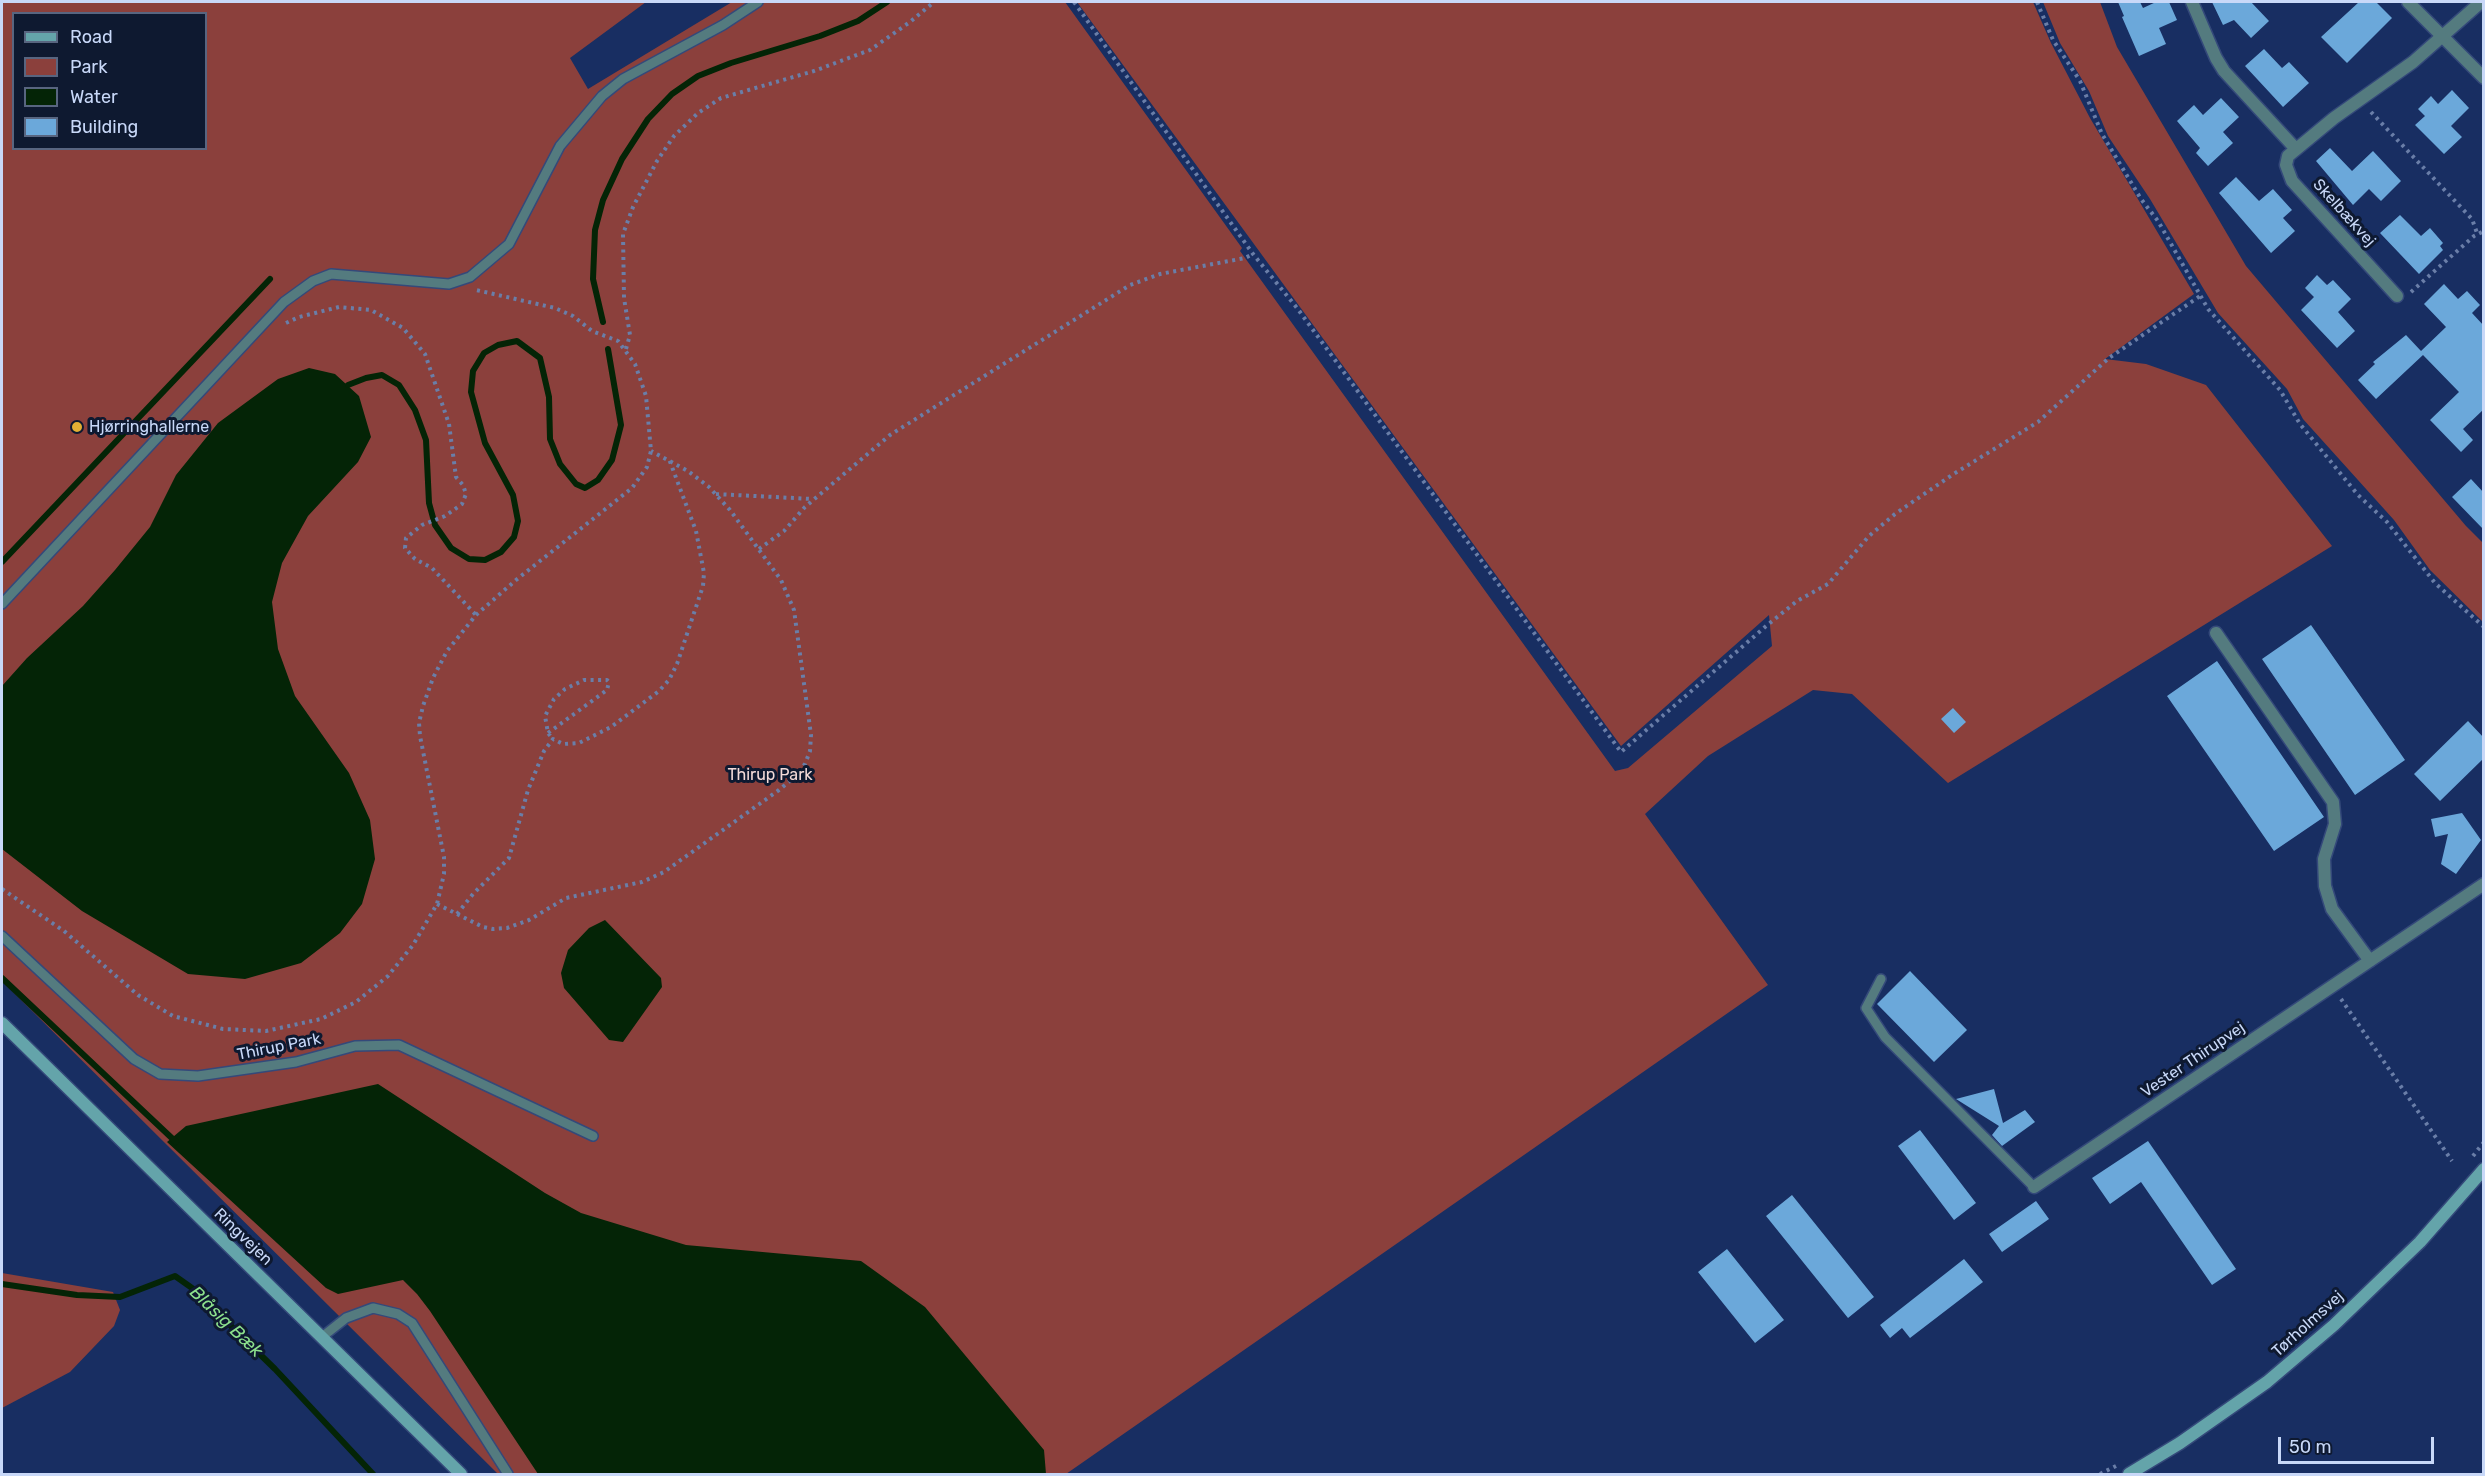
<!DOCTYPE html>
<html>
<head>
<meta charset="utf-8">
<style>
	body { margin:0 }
	#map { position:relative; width:2485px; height:1476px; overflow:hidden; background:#182e62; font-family:Rubik,sans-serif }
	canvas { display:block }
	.frame { position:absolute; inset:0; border:3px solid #c8d8f8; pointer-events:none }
	.legend { position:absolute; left:12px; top:12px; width:195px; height:138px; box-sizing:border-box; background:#0e1930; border:2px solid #586580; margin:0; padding:8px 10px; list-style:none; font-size:18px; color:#c8d8f8 }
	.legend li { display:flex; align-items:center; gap:12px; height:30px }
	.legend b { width:30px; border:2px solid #586580 }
	.scale { position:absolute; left:2278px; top:1437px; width:156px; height:27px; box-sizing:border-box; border:3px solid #c8d8f8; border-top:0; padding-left:8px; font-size:18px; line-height:21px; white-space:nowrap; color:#c8d8f8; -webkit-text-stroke:4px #0e1930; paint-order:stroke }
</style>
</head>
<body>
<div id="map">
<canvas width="2485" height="1476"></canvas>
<div class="frame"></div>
<ul class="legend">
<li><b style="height:8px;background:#64a4aa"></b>Road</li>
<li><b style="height:16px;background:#8b403c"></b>Park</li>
<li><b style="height:16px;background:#042406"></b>Water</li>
<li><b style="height:16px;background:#6ba8da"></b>Building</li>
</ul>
<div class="scale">50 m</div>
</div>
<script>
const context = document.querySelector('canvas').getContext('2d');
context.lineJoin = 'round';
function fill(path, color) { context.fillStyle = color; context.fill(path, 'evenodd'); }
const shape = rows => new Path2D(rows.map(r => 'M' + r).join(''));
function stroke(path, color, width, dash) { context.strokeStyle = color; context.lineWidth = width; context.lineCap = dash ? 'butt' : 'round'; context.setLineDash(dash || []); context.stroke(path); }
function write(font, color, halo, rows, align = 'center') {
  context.font = font + ' Rubik,sans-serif'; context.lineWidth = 6; context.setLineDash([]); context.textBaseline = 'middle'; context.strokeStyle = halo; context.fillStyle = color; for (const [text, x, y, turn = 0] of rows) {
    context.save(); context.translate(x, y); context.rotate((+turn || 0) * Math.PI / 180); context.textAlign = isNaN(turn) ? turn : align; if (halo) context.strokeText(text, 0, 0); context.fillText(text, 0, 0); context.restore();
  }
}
const green = shape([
	[2,2,646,2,570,58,588,89,732,2,1065,2,1242,248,1240,251,1615,771,1628,768,1772,646,1769,615,1621,746,1077,2,2033,2,2051,43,2090,118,2194,294,2105,359,2146,364,2206,385,2332,546,1948,783,1852,694,1813,690,1708,756,1645,814,1768,985,1066,1474,498,1474,2,981],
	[14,14,206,14,206,148,14,148],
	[2043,2,2100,2,2117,47,2246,266,2466,526,2483,543,2483,622,2430,570,2394,520,2303,419,2287,389,2218,313,2150,199,2108,136,2089,91,2060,43],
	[2,1273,113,1292,120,1310,114,1326,70,1372,2,1408]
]);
const water = shape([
	[309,368,335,374,359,396,371,437,358,462,308,516,282,563,272,602,278,649,295,696,349,773,370,820,375,859,362,904,340,933,301,963,245,979,188,974,82,911,2,849,2,686,27,658,83,606,115,570,150,527,176,475,218,423,278,379],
	[605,920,661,978,662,987,623,1042,609,1040,564,988,561,973,568,950,589,928],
	[378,1084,545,1193,581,1213,686,1245,861,1261,925,1307,1044,1450,1046,1474,538,1474,430,1311,417,1294,403,1280,338,1294,326,1288,167,1142,186,1126]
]);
const stream = shape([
	[603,322,593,279,595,230,603,200,622,159,648,119,672,94,698,76,731,63,820,36,858,21,887,2],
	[348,385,366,378,382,375,399,385,415,410,426,440,429,503,435,525,451,548,469,559,485,560,501,552,514,537,518,521,513,495,485,443,471,392,473,371,484,353,498,345,517,341,540,358,549,397,550,439,560,464,576,484,585,488,598,480,612,460,621,425,608,349],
	[2,562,270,279],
	[2,978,176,1142],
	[2,1284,77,1295,120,1297,175,1276,192,1288,275,1369,373,1474]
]);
const building = shape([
	[2118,2,2140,2,2143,8,2156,2,2169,2,2177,20,2159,28,2166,44,2139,56,2122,17,2124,16],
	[2212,2,2251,2,2269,21,2251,38,2234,20,2223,25],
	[2359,2,2376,2,2392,18,2347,63,2321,37],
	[2264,49,2282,68,2289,62,2309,83,2283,107,2245,66],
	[2452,90,2469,108,2451,126,2462,137,2444,154,2415,125,2425,116,2418,109,2431,96,2438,104],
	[2221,98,2239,117,2223,132,2233,143,2208,166,2196,153,2200,148,2177,121,2194,105,2203,115],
	[2330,148,2352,171,2373,151,2401,181,2381,201,2369,189,2353,205,2316,161],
	[2236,177,2259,201,2273,189,2292,210,2283,218,2295,231,2271,253,2219,193],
	[2400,215,2421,236,2430,228,2443,243,2440,246,2443,250,2419,274,2380,233],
	[2317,275,2327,285,2333,280,2351,299,2338,312,2355,331,2337,348,2301,310,2314,297,2305,288],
	[2444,284,2458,299,2467,291,2480,305,2472,313,2484,326,2484,409,2463,429,2473,440,2461,452,2430,420,2459,392,2423,355,2376,399,2358,380,2375,364,2373,362,2406,335,2421,351,2446,327,2424,304],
	[2471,479,2484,493,2484,530,2452,497],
	[2311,625,2405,760,2355,795,2262,659],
	[2217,661,2324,817,2274,851,2167,696],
	[1953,708,1966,722,1954,733,1941,719],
	[2468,721,2484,738,2484,758,2440,801,2414,774],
	[2462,813,2481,840,2456,874,2441,864,2448,834,2435,837,2431,819],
	[1910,971,1967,1030,1934,1062,1877,1004],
	[1994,1089,2003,1123,2025,1110,2035,1122,2002,1146,1992,1135,1999,1126,1956,1099],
	[1920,1130,1976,1203,1954,1220,1898,1146],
	[2148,1141,2236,1269,2212,1285,2141,1182,2110,1204,2092,1178],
	[1792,1195,1874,1297,1848,1318,1766,1216],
	[2036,1201,2049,1219,2002,1252,1989,1234],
	[1727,1249,1784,1320,1755,1343,1698,1272],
	[1964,1259,1983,1282,1910,1338,1902,1328,1890,1338,1880,1325]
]);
const path = shape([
	[1074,2,1253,254,1297,308,1621,752,1765,627,1797,601,1828,584,1869,536,1895,514,1952,475,2038,422,2109,358,2200,296],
	[2037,2,2053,40,2080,81,2102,134,2141,199,2158,221,2208,309,2280,390,2300,424,2358,495,2387,522,2435,583,2484,627],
	[2371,112,2472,219,2477,233],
	[2411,292,2474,236,2484,231],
	[286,323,299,317,339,307,371,310,403,328,425,354,449,424,456,477,463,485,466,494,462,504,445,516,422,525,406,538,405,548,415,559,432,568,476,615],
	[626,349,630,335,624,298,623,234,633,207,657,161,674,136,698,113,721,98,814,71,870,50,910,22,934,2],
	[716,494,813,499],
	[759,549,784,531,805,507,890,435,1130,285,1160,274,1245,258,1253,254],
	[548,733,607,690,609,682,607,680,584,680,565,689,554,699,545,716,548,733,553,739],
	[2,889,64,931,138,995,173,1016,223,1029,266,1031,321,1019,356,1002,388,976,413,945,437,904,444,874,444,857,420,736,419,723,423,706,433,678,447,651,476,615,516,580,632,488,647,467,651,451,646,396,635,364,618,341,592,331,573,316,555,308,476,290],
	[437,904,483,927,493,929,507,928,529,920,566,898,642,882,664,872,779,790,797,775,805,764,810,751,811,735,794,610,781,580,730,510,709,487,688,471,651,451],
	[457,914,473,894,509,858,528,790,544,751,553,739,563,744,579,743,611,727,659,691,669,680,677,664,703,586,704,573,696,531,669,459],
	[2341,999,2452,1161],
	[2473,1156,2484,1142],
	[2100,1474,2116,1466]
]);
const lane = shape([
	[2,604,284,302,313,281,331,274,449,284,470,277,509,244,560,146,602,96,623,79,723,25,758,2],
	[2,936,134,1059,160,1074,198,1076,296,1062,355,1046,399,1045,593,1136],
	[1881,979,1866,1008,1885,1037,2034,1187],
	[322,1337,346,1318,373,1308,398,1314,412,1323,508,1474]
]);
const street = shape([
	[2192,2,2216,58,2224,71,2295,148],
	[2408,2,2484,78],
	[2397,296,2292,181,2286,165,2288,156,2334,118,2413,62,2481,2],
	[2216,633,2333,802,2335,824,2324,859,2325,886,2332,909,2370,961],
	[2034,1187,2484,884]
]);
const secondary = shape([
	[2,1023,461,1474],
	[2129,1474,2180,1443,2267,1382,2334,1325,2420,1242,2484,1169]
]);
const markers = [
	[77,427,6,"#e2af34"]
];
const streetNames = [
	["Skelbækvej",2344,213,48],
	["Thirup Park",279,1047,-11],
	["Vester Thirupvej",2193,1060,-34],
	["Ringvejen",243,1237,44],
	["Tørholmsvej",2308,1324,-42]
];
const poiNames = [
	["Hjørringhallerne",89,427]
];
const parkNames = [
	["Thirup Park",770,775]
];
const waterNames = [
	["Blåsig Bæk",226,1322,44]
];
fill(green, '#8b403c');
fill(water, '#042406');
stroke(stream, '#042406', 6);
fill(building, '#6ba8da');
stroke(lane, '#34497a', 12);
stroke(street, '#34497a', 15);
stroke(secondary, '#34497a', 15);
stroke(path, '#6a7ea8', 4, [3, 4.5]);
stroke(lane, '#547b7f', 9);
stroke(street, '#547b7f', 12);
stroke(secondary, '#64a4aa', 12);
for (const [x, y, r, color] of markers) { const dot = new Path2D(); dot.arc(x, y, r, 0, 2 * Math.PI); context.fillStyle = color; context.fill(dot); stroke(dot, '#0e1930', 2); }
write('16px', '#c8d8f8', '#0e1930', streetNames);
write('16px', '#c8d8f8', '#0e1930', poiNames, 'left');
write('16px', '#f3dad8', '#0e1930', parkNames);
write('italic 18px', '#8ce08d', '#0e1930', waterNames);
</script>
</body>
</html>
